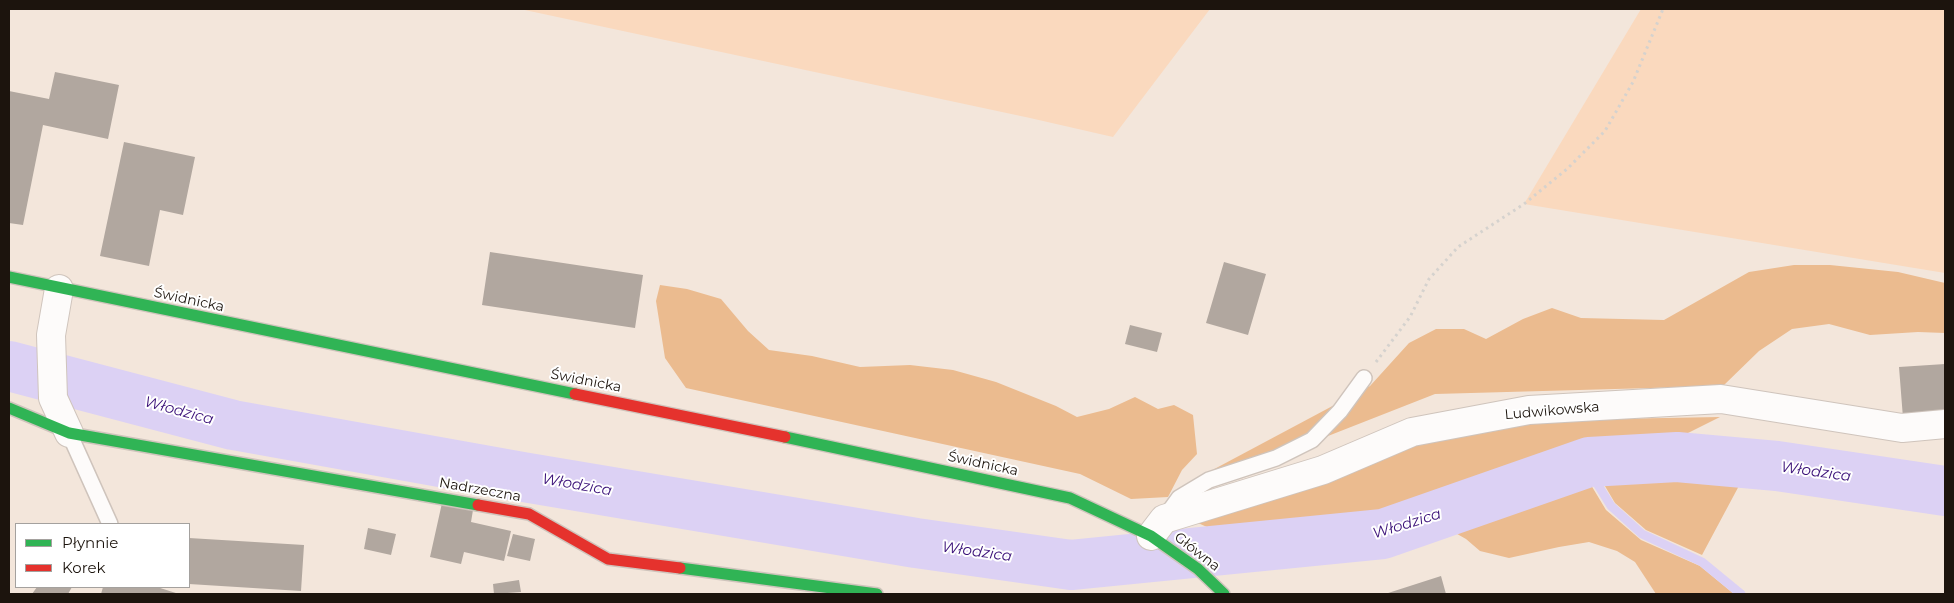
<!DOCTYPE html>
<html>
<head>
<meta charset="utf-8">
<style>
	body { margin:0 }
	#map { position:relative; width:1954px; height:603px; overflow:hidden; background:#f3e6db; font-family:Montserrat,sans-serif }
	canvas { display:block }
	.frame { position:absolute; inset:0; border:10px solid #1c140d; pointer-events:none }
	.legend { position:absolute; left:15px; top:523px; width:175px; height:65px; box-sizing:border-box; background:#fff; border:1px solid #a4a19e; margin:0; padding:6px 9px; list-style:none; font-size:15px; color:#1c140d }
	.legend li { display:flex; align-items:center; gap:10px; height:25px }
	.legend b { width:25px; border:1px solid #a4a19e }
</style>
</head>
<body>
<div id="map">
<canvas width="1954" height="603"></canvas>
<div class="frame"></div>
<ul class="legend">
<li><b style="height:6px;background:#30b455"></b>Płynnie</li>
<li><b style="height:6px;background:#e5322d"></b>Korek</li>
</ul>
</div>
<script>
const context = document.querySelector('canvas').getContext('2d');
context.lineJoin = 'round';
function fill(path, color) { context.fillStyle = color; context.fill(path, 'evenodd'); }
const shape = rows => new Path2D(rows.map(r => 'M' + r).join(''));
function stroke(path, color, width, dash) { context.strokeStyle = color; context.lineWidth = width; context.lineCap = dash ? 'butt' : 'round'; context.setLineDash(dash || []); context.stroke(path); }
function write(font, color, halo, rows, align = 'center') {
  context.font = font + ' Montserrat,sans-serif'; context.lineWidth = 4; context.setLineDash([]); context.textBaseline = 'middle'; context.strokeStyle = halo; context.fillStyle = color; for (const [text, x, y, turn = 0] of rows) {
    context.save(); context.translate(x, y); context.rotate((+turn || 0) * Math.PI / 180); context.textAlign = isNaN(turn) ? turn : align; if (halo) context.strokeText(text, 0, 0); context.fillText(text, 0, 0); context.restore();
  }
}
const green = shape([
	[520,9,1210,9,1113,137,1030,118],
	[1641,9,1945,9,1945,273,1524,204]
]);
const forest = shape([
	[1794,265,1830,265,1898,272,1945,283,1945,333,1918,332,1870,335,1829,324,1792,329,1759,351,1723,386,1435,394,1198,487,1205,474,1370,386,1409,343,1436,329,1464,329,1486,339,1523,319,1552,308,1581,318,1664,320,1749,272],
	[660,285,687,289,721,299,748,331,769,350,812,356,860,367,910,365,953,370,996,382,1056,406,1077,417,1109,409,1135,397,1158,409,1174,405,1193,415,1197,454,1182,470,1168,497,1131,499,1080,474,686,388,665,358,656,301],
	[1720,417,1680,437,1583,445,1385,512,1216,531,1189,519,1443,422],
	[1681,474,1741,482,1702,555,1646,530,1615,503,1599,476],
	[1588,480,1606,510,1641,540,1700,566,1734,594,1656,594,1635,562,1617,551,1589,542,1559,547,1509,558,1480,551,1466,539,1450,530]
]);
const stream = shape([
	[1589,462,1593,477,1611,506,1642,534,1702,562,1741,594]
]);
const river = shape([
	[9,366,233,425,523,477,916,543,1071,565,1383,534,1589,462,1677,457,1777,466,1945,491]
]);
const building = shape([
	[55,72,119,85,108,139,43,125,23,225,9,223,9,91,49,99],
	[124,142,195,157,183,215,160,210,149,266,100,256],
	[490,252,643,275,635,328,482,305],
	[1224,262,1266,274,1248,335,1206,323],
	[1130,325,1162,333,1157,352,1125,344],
	[1945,364,1945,414,1903,418,1899,367],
	[442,503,473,510,471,522,511,531,504,561,464,552,461,564,430,557],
	[368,528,396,534,391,555,364,549],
	[513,534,535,539,530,561,507,556],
	[189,538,304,545,301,591,189,584],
	[1441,576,1446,594,1385,594],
	[519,580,521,592,494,594,493,584],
	[37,587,72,587,68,594,32,594],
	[103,587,157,587,179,594,101,594]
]);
const path = shape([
	[1376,362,1410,317,1429,279,1458,247,1524,204,1567,169,1605,131,1633,82,1663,9]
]);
const lane = shape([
	[69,433,110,524],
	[1166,516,1179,498,1209,480,1276,458,1312,440,1340,411,1364,378]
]);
const street = shape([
	[59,289,51,335,53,398,69,433],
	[1151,536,1164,519,1323,470,1412,432,1529,410,1721,399,1902,428,1945,424]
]);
const fast = shape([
	[9,277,575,394],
	[9,408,69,433,478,505],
	[785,437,1070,498,1151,536,1198,569,1224,594],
	[680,568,877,594]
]);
const jam = shape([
	[575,394,785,437],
	[478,505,529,514,608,559,680,568]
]);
const streetNames = [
	["Świdnicka",189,300,12],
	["Świdnicka",586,381,11],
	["Ludwikowska",1552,411,-5],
	["Świdnicka",983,464,12],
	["Nadrzeczna",480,490,10],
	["Główna",1197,552,38]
];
const waterNames = [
	["Włodzica",179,411,15],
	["Włodzica",1816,472,8],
	["Włodzica",577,485,10],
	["Włodzica",1407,524,-17],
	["Włodzica",977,552,8]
];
fill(green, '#fad9be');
fill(forest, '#ebbb8f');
stroke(stream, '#dcd1f4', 9);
stroke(river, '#dcd1f4', 50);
fill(building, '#b1a79f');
stroke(lane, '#cfc4bc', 18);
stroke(street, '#cfc4bc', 30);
stroke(fast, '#cfc4bc', 14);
stroke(jam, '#cfc4bc', 14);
stroke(path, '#d5d2ce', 3, [2.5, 4]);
stroke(lane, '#fdfbfa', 15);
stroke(street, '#fdfbfa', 28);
stroke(fast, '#30b455', 11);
stroke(jam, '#e5322d', 11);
write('14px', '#1c140d', '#fff', streetNames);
write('italic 15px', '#3a1078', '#fff', waterNames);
</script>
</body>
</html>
